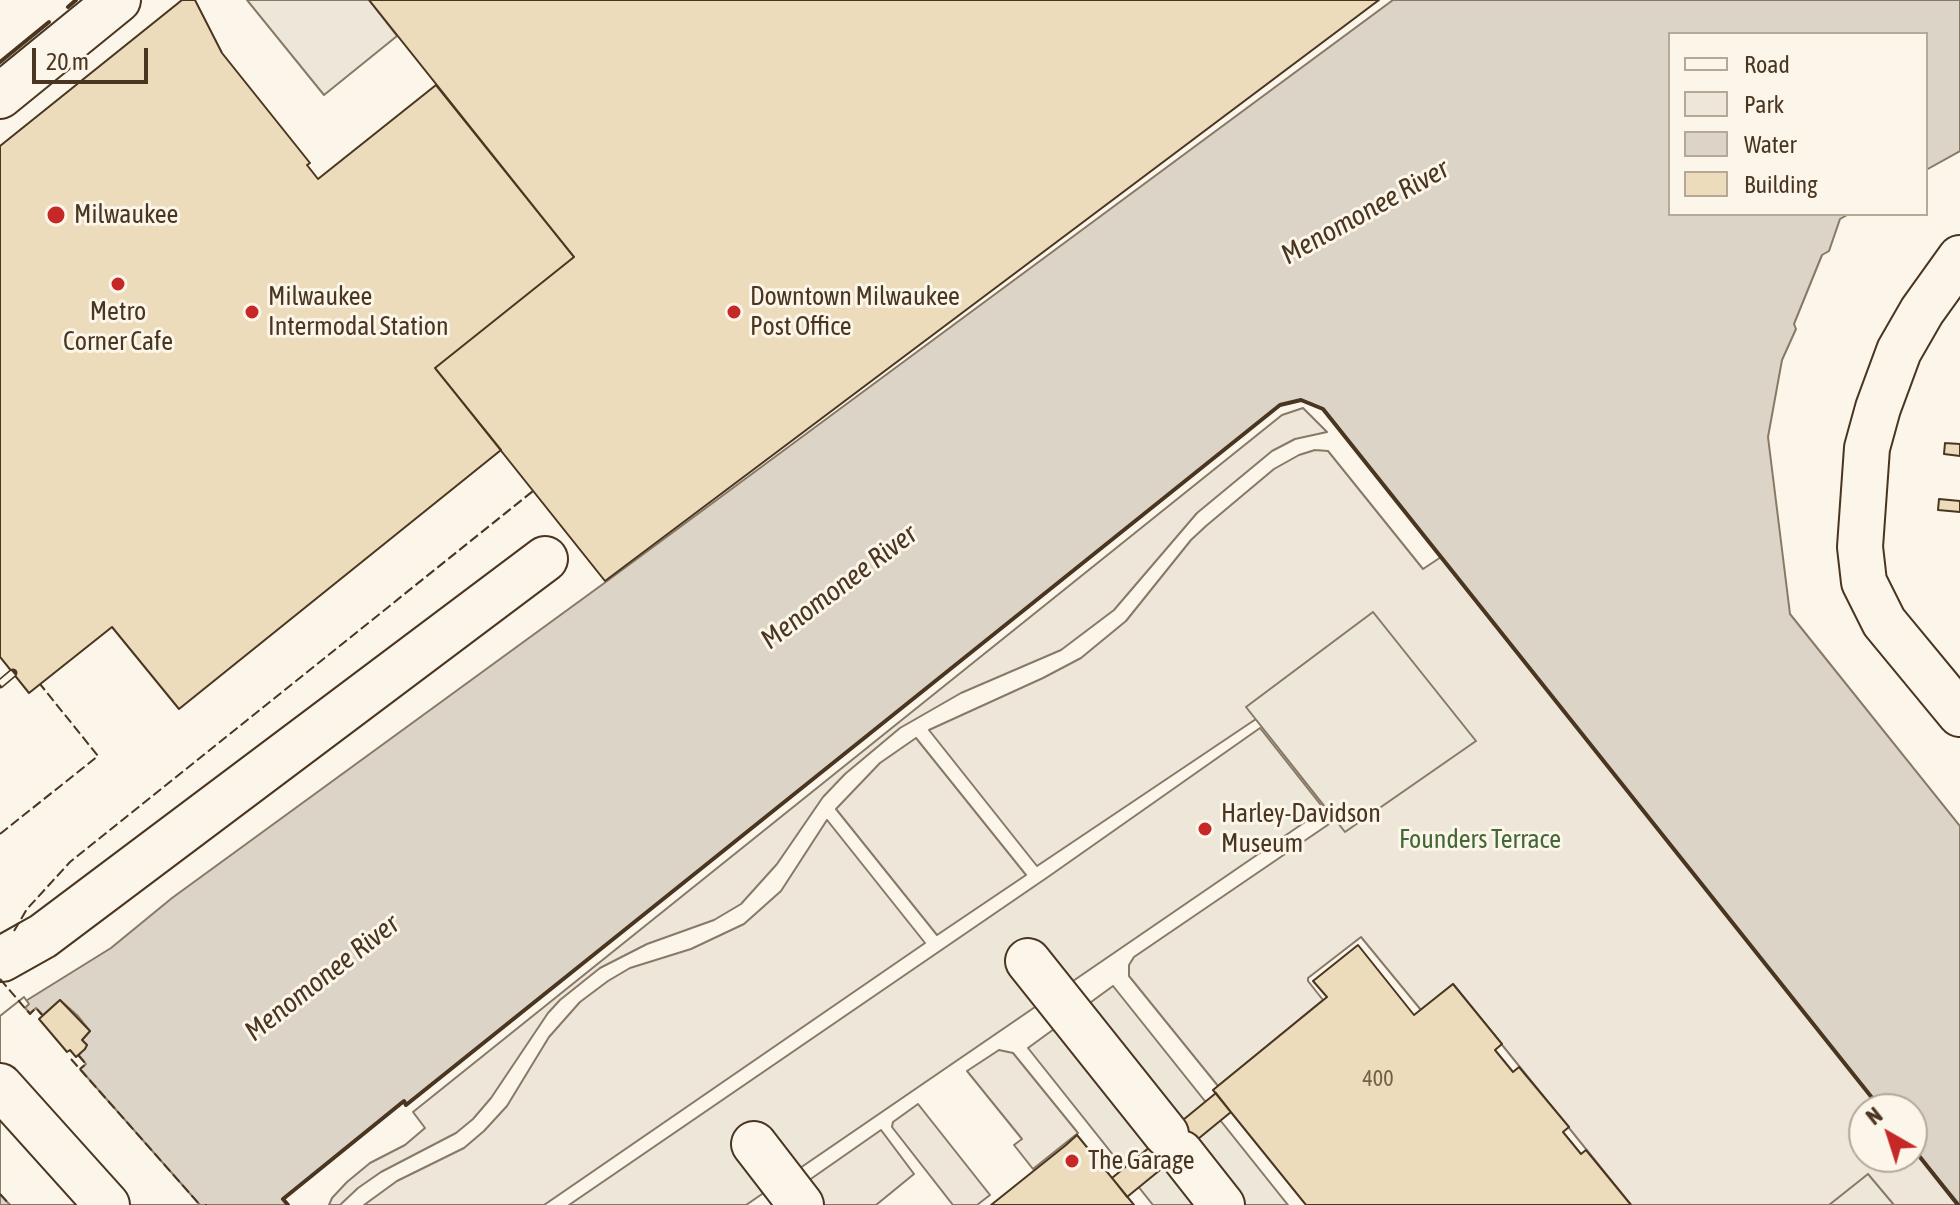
<!DOCTYPE html>
<html>
<head>
<meta charset="utf-8">
<style>
	body { margin:0 }
	#map { position:relative; width:1960px; height:1205px; overflow:hidden; background:#fbf6e9; font-family:"Asap Condensed",sans-serif }
	canvas { display:block }
	.legend { position:absolute; left:1668px; top:32px; width:260px; height:184px; box-sizing:border-box; background:#fbf6e9; border:2px solid #b4a999; margin:0; padding:10px 14px; list-style:none; font-size:24px; color:#4a3520 }
	.legend li { display:flex; align-items:center; gap:16px; height:40px }
	.legend b { width:40px; border:2px solid #b4a999 }
	.north { position:absolute; left:1848px; top:1093px; width:80px; height:80px; box-sizing:border-box; background:#fbf6e9; border:2px solid #b4a999; border-radius:50%; rotate:321deg; font-size:22px; font-weight:700; line-height:32px; text-align:center; color:#4a3520 }
	.north::after { content:''; display:block; margin:auto; width:28px; height:36px; background:#c62828; clip-path:polygon(50% 0,100% 100%,50% 72%,0 100%) }
	.scale { position:absolute; left:32px; top:48px; width:116px; height:36px; box-sizing:border-box; border:4px solid #4a3520; border-top:0; padding-left:10px; font-size:24px; line-height:28px; white-space:nowrap; color:#4a3520; -webkit-text-stroke:6px #fbf6e9; paint-order:stroke }
</style>
</head>
<body>
<div id="map">
<canvas width="1960" height="1205"></canvas>
<ul class="legend">
<li><b style="height:10px;background:#fbf6e9"></b>Road</li>
<li><b style="height:22px;background:#ede6d9"></b>Park</li>
<li><b style="height:22px;background:#dcd4c6"></b>Water</li>
<li><b style="height:22px;background:#ecdcbc"></b>Building</li>
</ul>
<div class="north">N</div>
<div class="scale">20 m</div>
</div>
<script>
const context = document.querySelector('canvas').getContext('2d');
context.lineJoin = 'round';
function fill(path, color) { context.fillStyle = color; context.fill(path, 'evenodd'); }
const shape = rows => new Path2D(rows.map(r => 'M' + r).join(''));
function stroke(path, color, width, dash) { context.strokeStyle = color; context.lineWidth = width; context.lineCap = dash ? 'butt' : 'round'; context.setLineDash(dash || []); context.stroke(path); }
function write(font, color, halo, rows, align = 'center') {
  context.font = font + ' "Asap Condensed",sans-serif'; context.lineWidth = 6; context.setLineDash([]); context.textBaseline = 'middle'; context.strokeStyle = halo; context.fillStyle = color; for (const [text, x, y, turn = 0] of rows) {
    context.save(); context.translate(x, y); context.rotate((+turn || 0) * Math.PI / 180); context.textAlign = isNaN(turn) ? turn : align; if (halo) context.strokeText(text, 0, 0); context.fillText(text, 0, 0); context.restore();
  }
}
const green = shape([
	[1303,408,1327,432,1295,439,1272,451,1197,513,1114,610,1061,650,961,693,900,728,845,774,823,797,777,864,741,904,714,920,647,944,600,968,560,1000,548,1013,491,1098,473,1119,456,1133,381,1172,358,1188,340,1205,329,1205,332,1198,347,1182,370,1163,405,1145,425,1128,413,1112,1282,415,1303,408],
	[1315,450,1328,451,1423,569,1441,557,1881,1109,1864,1109,1864,1157,1912,1157,1912,1147,1958,1205,1631,1205,1453,984,1421,1010,1361,937,1308,978,1308,981,1323,1000,1218,1086,1129,976,1129,965,1134,957,1335,820,1256,719,1037,866,929,730,1043,678,1081,658,1126,621,1191,540,1206,526,1274,469,1299,455,1315,450],
	[916,738,1026,875,937,935,836,809,880,763,916,738],
	[827,820,925,943,544,1205,364,1205,397,1181,464,1148,484,1131,507,1106,549,1037,580,1002,608,981,630,968,691,949,744,924,781,891,827,820],
	[999,1050,1013,1053,1078,1133,1033,1169,1014,1145,1022,1139,967,1071,999,1050],
	[918,1104,990,1195,977,1205,953,1205,892,1127,893,1122,918,1104],
	[881,1130,914,1174,876,1205,819,1205,805,1183,881,1130]
]);
const parking = shape([
	[247,0,369,0,397,36,324,95,247,0],
	[1373,612,1476,741,1345,832,1246,707,1373,612],
	[1260,728,1324,809,746,1205,569,1205,1048,877,1260,728],
	[1113,986,1288,1205,1153,1205,1028,1048,1113,986],
	[1868,1174,1894,1205,1829,1205,1868,1174]
]);
const water = shape([
	[1393,0,1960,0,1960,151,1926,170,1926,34,1670,34,1670,214,1849,214,1840,219,1829,251,1822,255,1794,324,1796,329,1782,360,1768,437,1790,614,1960,826,1960,1205,1912,1147,1912,1109,1881,1109,1323,409,1301,400,1280,405,406,1105,403,1101,284,1199,288,1205,0,1205,0,1021,24,1002,111,948,172,898,603,584,1393,0]
]);
const pier = shape([
	[24,997,29,1004,25,1008,30,1013,36,1008,43,1015,60,1000,78,1016,90,1031,82,1040,87,1045,79,1055,86,1064,80,1069,200,1205,10,1205,0,1194,0,1016,24,997]
]);
const building = shape([
	[182,0,195,0,222,53,310,163,307,165,318,179,436,85,574,257,435,368,501,450,179,709,112,627,29,693,0,657,0,146,182,0],
	[369,0,1379,0,605,581,435,368,574,257,369,0],
	[1945,443,1960,444,1960,456,1944,454,1945,443],
	[1939,499,1960,501,1960,512,1938,510,1939,499],
	[1358,945,1414,1015,1453,984,1502,1044,1495,1050,1513,1072,1519,1067,1569,1127,1563,1132,1581,1154,1586,1150,1631,1205,1306,1205,1213,1090,1327,997,1313,981,1358,945],
	[60,1000,90,1031,82,1040,87,1045,85,1049,76,1057,70,1050,67,1052,39,1019,60,1000],
	[1216,1093,1231,1112,1127,1197,1112,1178,1216,1093],
	[1077,1135,1134,1205,991,1205,1066,1145,1077,1135]
]);
const minor = shape([
	[0,96,118,0],
	[1960,258,1922,311,1899,351,1878,408,1867,448,1860,547,1864,582,1884,622,1960,714],
	[2,959,43,936,545,559],
	[1028,961,1166,1134],
	[754,1144,801,1205],
	[1181,1153,1222,1205]
]);
const major = shape([
	[0,1086,107,1205]
]);
const rail = shape([
	[0,684,13,673]
]);
const fence = shape([
	[0,834,98,756,40,684],
	[14,931,27,909,70,862,533,491],
	[0,979,30,1014,36,1008,42,1015],
	[78,1055,86,1064,80,1069],
	[71,1059,200,1205],
	[0,1194,10,1205],
	[205,1205,207,1205]
]);
const wall = shape([
	[68,7,76,0],
	[0,62,49,22],
	[1912,1147,1958,1205],
	[288,1205,283,1199,404,1101,406,1105,1280,405,1301,400,1323,409,1881,1109]
]);
const markers = [
	[56,215,10,"#c62828"],
	[118,284,8,"#c62828"],
	[252,312,8,"#c62828"],
	[734,312,8,"#c62828"],
	[1205,829,8,"#c62828"],
	[1072,1161,8,"#c62828"]
];
const numberNames = [
	["400",1378,1079]
];
const poiNames = [
	["Milwaukee",74,215],
	["Milwaukee",268,297],
	["Intermodal Station",268,327],
	["Downtown Milwaukee",750,297],
	["Post Office",750,327],
	["Metro",118,312,"center"],
	["Corner Cafe",118,342,"center"],
	["Harley-Davidson",1221,814],
	["Museum",1221,844],
	["The Garage",1088,1161]
];
const parkNames = [
	["Founders Terrace",1480,840]
];
const waterNames = [
	["Menomonee River",1365,212,-29],
	["Menomonee River",839,587,-37],
	["Menomonee River",322,978,-38]
];
fill(green, '#ede6d9');
stroke(green, '#887966', 2);
fill(parking, '#ede7d9');
stroke(parking, '#887966', 2);
fill(water, '#dcd4c6');
stroke(water, '#887966', 2);
fill(pier, '#fbf6e9');
stroke(pier, '#887966', 2);
fill(building, '#ecdcbc');
stroke(building, '#4a3520', 2);
stroke(minor, '#4a3520', 48);
stroke(major, '#4a3520', 48);
stroke(minor, '#fbf6e9', 44);
stroke(major, '#fbf6e9', 44);
stroke(rail, '#4a3520', 9);
stroke(rail, '#fbf6e9', 6, [18]);
stroke(fence, '#4a3520', 2, [10, 4]);
stroke(wall, '#4a3520', 4);
for (const [x, y, r, color] of markers) { const dot = new Path2D(); dot.arc(x, y, r, 0, 2 * Math.PI); context.fillStyle = color; context.fill(dot); stroke(dot, '#fbf6e9', 3); }
write('22px', '#725f47', null, numberNames);
write('26px', '#4a3520', '#fbf6e9', poiNames, 'left');
write('26px', '#436837', '#fbf6e9', parkNames);
write('italic 28px', '#4a3520', '#fbf6e9', waterNames);
</script>
</body>
</html>
